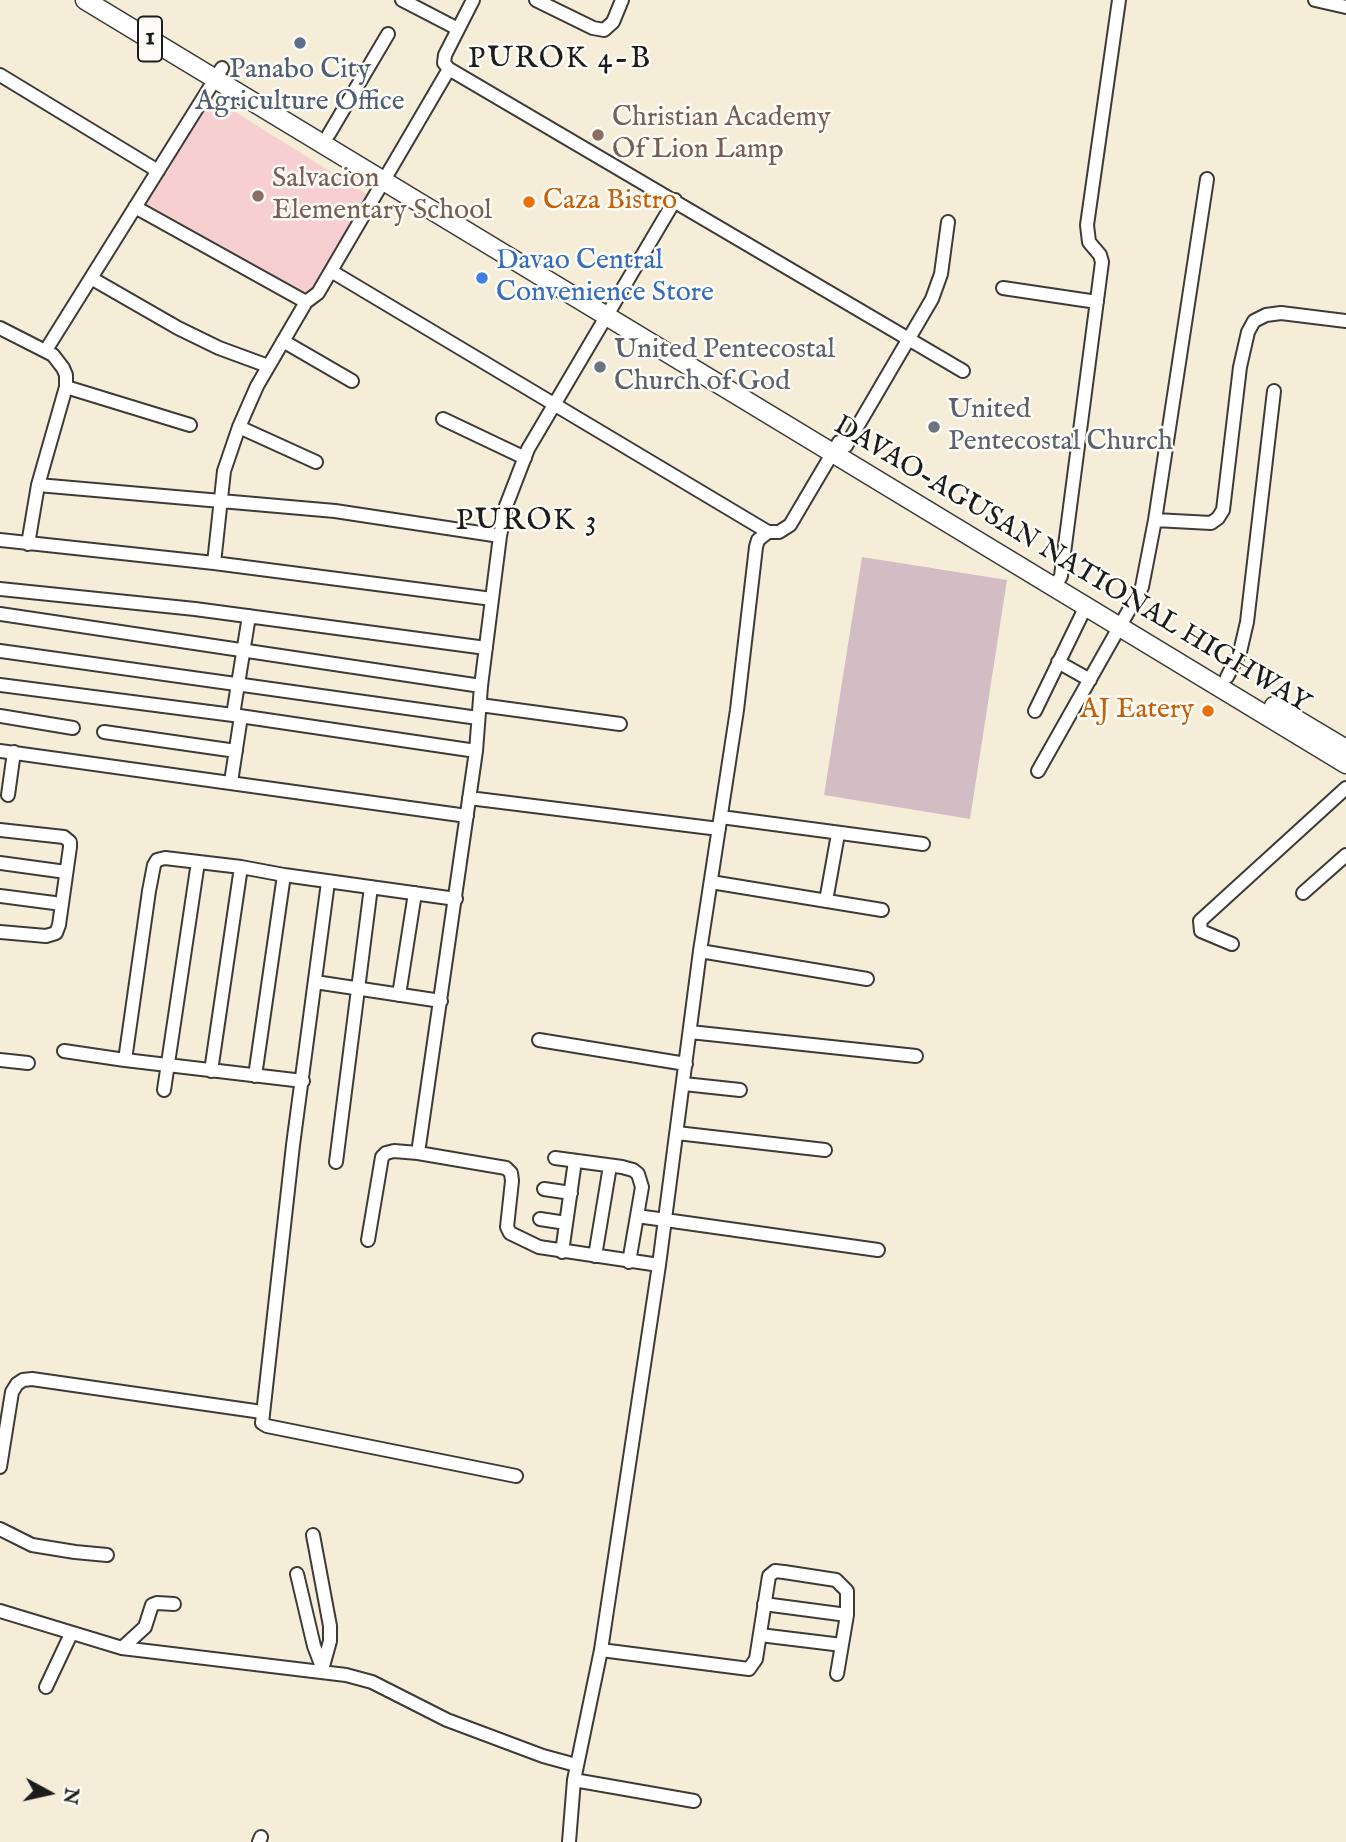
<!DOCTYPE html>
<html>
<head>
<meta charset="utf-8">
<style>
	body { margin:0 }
	#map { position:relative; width:1346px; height:1842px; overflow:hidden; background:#f6edd9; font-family:"IM FELL English",serif }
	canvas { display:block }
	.north { position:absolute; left:14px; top:1758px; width:70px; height:70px; -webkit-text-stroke:5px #fdfcf7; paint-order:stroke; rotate:98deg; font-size:19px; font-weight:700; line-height:28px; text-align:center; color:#1c1c1c }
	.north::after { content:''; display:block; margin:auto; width:24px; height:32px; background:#1c1c1c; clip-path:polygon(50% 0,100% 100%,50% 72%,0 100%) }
</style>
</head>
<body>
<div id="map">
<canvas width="1346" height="1842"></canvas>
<div class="north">N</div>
</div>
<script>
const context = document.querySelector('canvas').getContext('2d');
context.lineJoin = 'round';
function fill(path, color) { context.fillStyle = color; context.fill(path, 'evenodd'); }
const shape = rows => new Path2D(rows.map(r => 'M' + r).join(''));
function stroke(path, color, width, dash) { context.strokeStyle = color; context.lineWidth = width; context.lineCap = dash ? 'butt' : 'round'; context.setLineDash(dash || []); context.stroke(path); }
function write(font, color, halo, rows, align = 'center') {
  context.font = font + ' "IM FELL English",serif'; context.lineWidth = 5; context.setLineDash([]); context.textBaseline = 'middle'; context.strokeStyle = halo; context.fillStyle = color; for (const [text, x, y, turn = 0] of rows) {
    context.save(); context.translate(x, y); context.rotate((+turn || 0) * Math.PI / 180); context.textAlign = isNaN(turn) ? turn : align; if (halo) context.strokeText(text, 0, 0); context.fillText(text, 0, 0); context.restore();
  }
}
const built = shape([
	[210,96,371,197,309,296,146,209,146,195]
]);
const industrial = shape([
	[862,557,1007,580,970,819,824,795]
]);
const minor = shape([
	[402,0,458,29],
	[473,0,445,55,444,63,449,69,963,371],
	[536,0,593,28,604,30,613,22,622,0],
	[1315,0,1346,7],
	[0,75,158,171],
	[329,134,388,34],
	[135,207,306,302],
	[331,271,768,532,779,532,790,525,839,442],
	[91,278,178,328,219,348,268,366],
	[1003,288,1097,302],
	[0,328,53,355,63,368,66,375,66,387,38,485,28,544],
	[283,341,352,381],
	[46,350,222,68],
	[66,387,190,425],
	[443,419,525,458],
	[239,427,316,462],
	[846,446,932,299,941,274,948,222],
	[38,485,335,511,500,536],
	[1155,520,1211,523,1218,518,1223,510,1240,367,1248,332,1254,321,1266,315,1281,313,1346,321],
	[0,540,214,563,492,599],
	[214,563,224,471,239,427,257,386,306,302,318,293,449,69],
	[1055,587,1061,576,1102,262,1100,255,1089,242,1087,225,1119,0],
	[0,589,195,609,486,648],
	[0,614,481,686],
	[0,651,478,718],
	[1058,662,1090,680],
	[1227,677,1240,652,1247,622,1274,391],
	[0,685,233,715,476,751],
	[480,705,620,724],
	[1035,711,1086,606],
	[233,715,249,616],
	[0,716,73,728],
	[104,732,236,751],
	[0,751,467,816],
	[1038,771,1142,587,1155,520,1207,179],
	[231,782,241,716],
	[8,795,14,752],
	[469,798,719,829],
	[721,817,923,844],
	[0,830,64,837,70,842,70,847,59,925,56,933,46,936,0,932],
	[0,863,66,872],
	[328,882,293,1145,262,1423,267,1426,516,1476],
	[711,882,882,910],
	[1303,893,1346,855],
	[0,896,62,904],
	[826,901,838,834],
	[1232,944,1201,931,1200,921,1346,788],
	[700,951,867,979],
	[315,982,441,1001],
	[399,995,415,893],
	[690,1032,916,1056],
	[539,1040,686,1064],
	[64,1051,125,1060],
	[0,1060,28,1063],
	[211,1071,241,867],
	[255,1076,284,875],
	[303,1081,125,1060,149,891,154,865,157,860,165,858,241,867,284,875,456,899],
	[684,1084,740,1090],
	[164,1090,198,862],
	[677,1133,825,1150],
	[418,1153,476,751,481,686,500,536,506,506,528,449,675,200],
	[555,1158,622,1167,633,1170,638,1174,642,1187,629,1262],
	[336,1162,371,887],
	[544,1189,571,1193],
	[637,1216,878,1250],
	[540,1219,566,1223],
	[368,1240,382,1157,386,1153,394,1151,418,1153,506,1168,511,1173,512,1181,507,1227,510,1233,539,1247,659,1265],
	[562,1252,575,1161],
	[595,1256,610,1166],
	[0,1467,12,1392,17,1384,23,1380,32,1379,262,1412],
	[0,1529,32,1545,75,1552,107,1555],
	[313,1535,330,1626,330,1641,322,1670],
	[297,1574,314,1646,322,1667],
	[764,1604,847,1615],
	[0,1611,122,1648,346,1675,372,1682,447,1720,543,1756,576,1765],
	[760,1635,842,1645],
	[122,1648,145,1627,152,1605,157,1603,174,1604],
	[601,1650,749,1669,756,1659,769,1576,775,1571,784,1572,836,1580,847,1591,847,1615,837,1674],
	[46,1687,71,1634],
	[574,1780,694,1801],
	[259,1842,261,1837],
	[569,1842,574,1780,601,1650,659,1265,700,951,737,710,756,547,758,540,768,532]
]);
const highway = shape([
	[85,0,1346,764],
	[1274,706,1346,749]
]);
const markers = [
	[300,43,7,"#5c6f8a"],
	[598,135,7,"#8d6e63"],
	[258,196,7,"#8d6e63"],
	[529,202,7,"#e8710a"],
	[482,278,7,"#3f7fe0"],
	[600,367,7,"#6b7280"],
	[934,427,7,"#6b7280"],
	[1208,711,7,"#e8710a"]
];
const shields = [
	[150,39,24]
];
const shieldNames = [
	["1",150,39]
];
const serviceNames = [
	["Panabo City",300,71],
	["Agriculture Office",300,103]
];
const educationNames = [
	["Christian Academy",612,119],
	["Of Lion Lamp",612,151],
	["Salvacion",272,180],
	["Elementary School",272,212]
];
const foodNames = [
	["Caza Bistro",543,202],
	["AJ Eatery",1194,711,"right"]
];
const shopNames = [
	["Davao Central",496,262],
	["Convenience Store",496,294]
];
const worshipNames = [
	["United Pentecostal",614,351],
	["Church of God",614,383],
	["United",948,411],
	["Pentecostal Church",948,443]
];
const streetNames = [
	["DAVAO-AGUSAN NATIONAL HIGHWAY",1071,566,31]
];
const neighbourhoodNames = [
	["PUROK 4-B",560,61],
	["PUROK 3",527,523]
];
fill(built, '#f7cfd0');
fill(industrial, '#d2bdc5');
stroke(minor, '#3d3b38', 16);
stroke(highway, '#3d3b38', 21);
stroke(minor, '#fff', 12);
stroke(highway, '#fff', 18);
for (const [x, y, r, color] of markers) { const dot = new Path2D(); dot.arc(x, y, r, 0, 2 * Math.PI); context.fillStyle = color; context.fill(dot); stroke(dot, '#fdfcf7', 2.5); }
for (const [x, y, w] of shields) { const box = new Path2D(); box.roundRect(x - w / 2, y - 22.5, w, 45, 5); context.fillStyle = '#fdfcf7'; context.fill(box); stroke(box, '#1c1c1c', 2); }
write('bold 26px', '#1c1c1c', null, shieldNames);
write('28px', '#4e5e75', '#fdfcf7', serviceNames);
write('28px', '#785e54', '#fdfcf7', educationNames, 'left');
write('28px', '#c56008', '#fdfcf7', foodNames, 'left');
write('28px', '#366cbe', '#fdfcf7', shopNames, 'left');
write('28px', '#5b616d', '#fdfcf7', worshipNames, 'left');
write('28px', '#1c1c1c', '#fdfcf7', streetNames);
context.letterSpacing = '2px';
write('30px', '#1c1c1c', '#fdfcf7', neighbourhoodNames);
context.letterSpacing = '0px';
</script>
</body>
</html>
